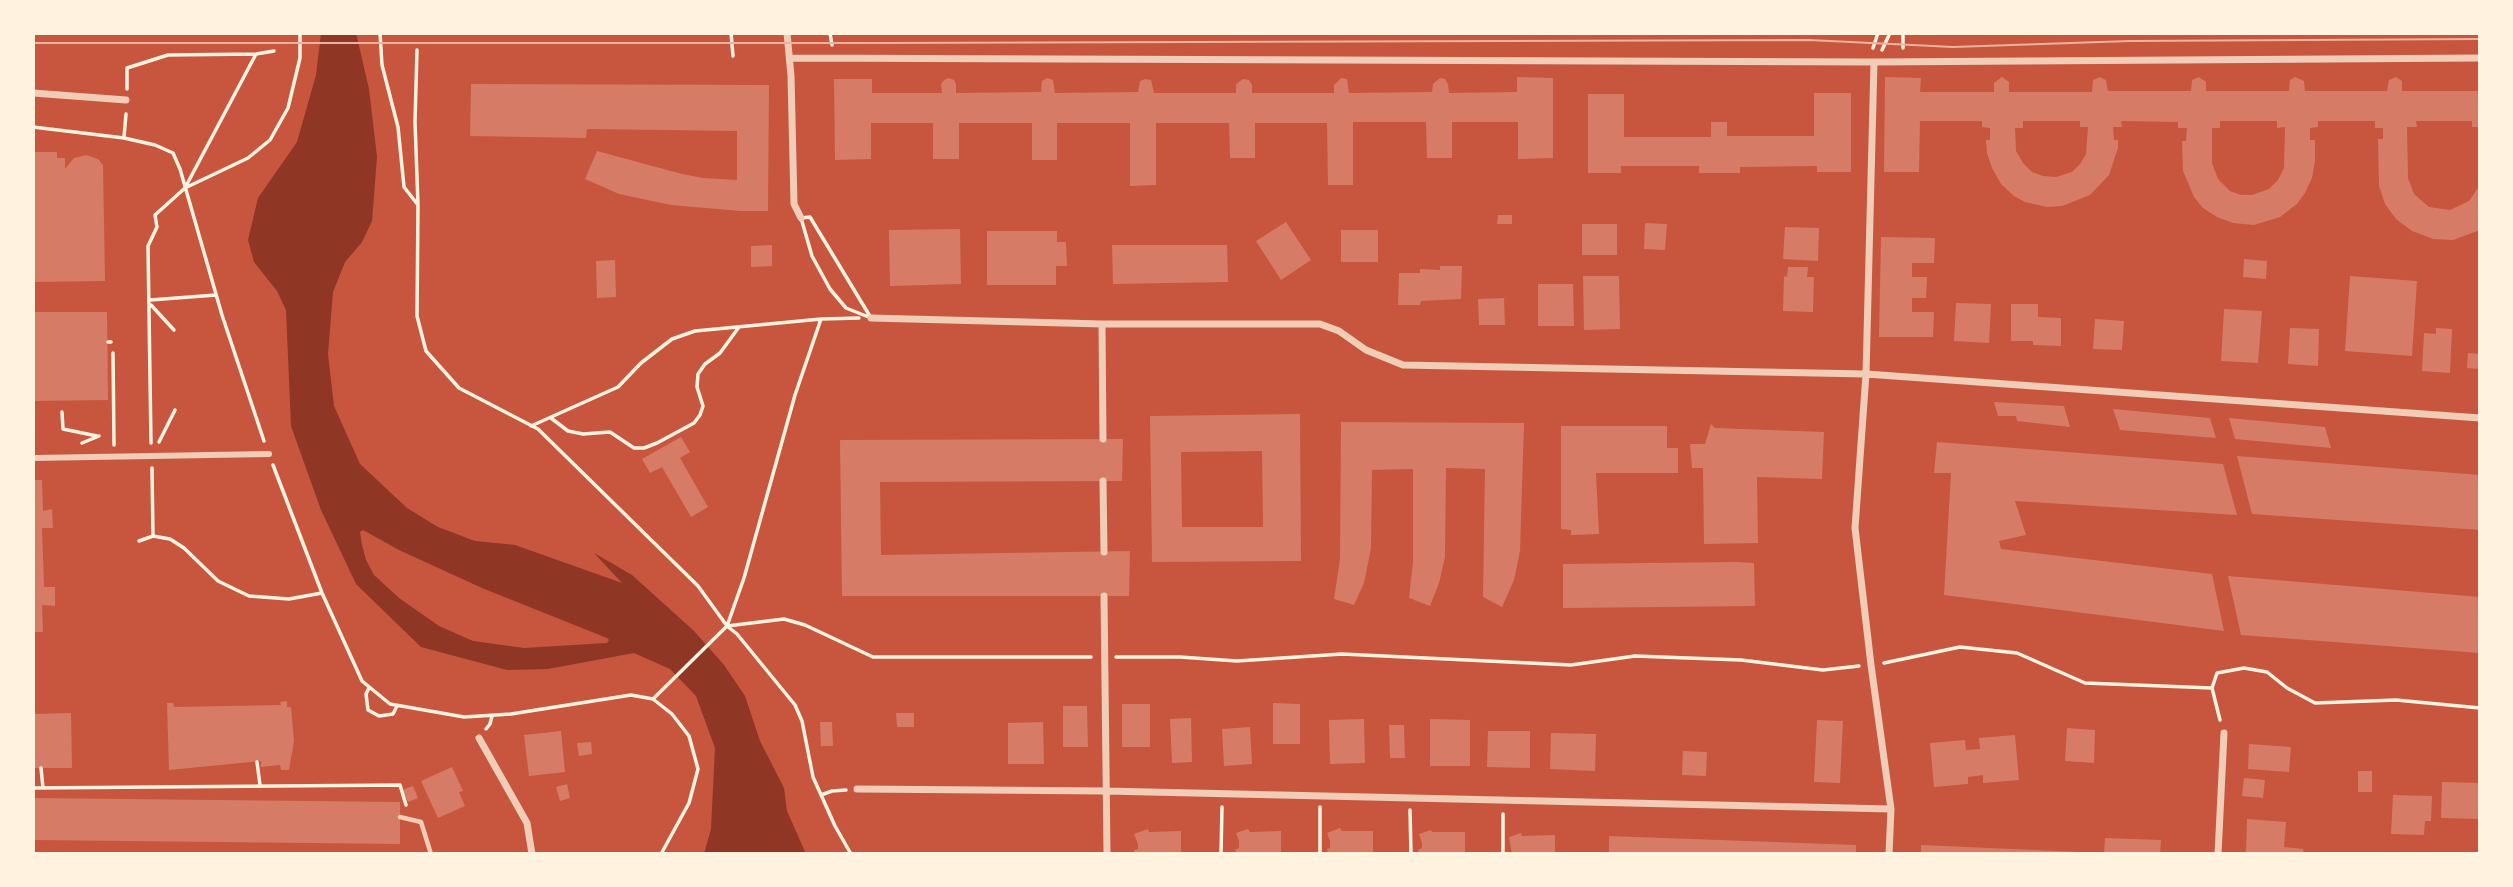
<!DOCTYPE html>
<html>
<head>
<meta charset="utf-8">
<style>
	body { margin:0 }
	#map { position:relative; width:2513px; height:887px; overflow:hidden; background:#c8553d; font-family:Jost,sans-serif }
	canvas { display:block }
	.frame { position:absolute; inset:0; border:35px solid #fff3e0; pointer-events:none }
</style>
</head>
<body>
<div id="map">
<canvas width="2513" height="887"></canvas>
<div class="frame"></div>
</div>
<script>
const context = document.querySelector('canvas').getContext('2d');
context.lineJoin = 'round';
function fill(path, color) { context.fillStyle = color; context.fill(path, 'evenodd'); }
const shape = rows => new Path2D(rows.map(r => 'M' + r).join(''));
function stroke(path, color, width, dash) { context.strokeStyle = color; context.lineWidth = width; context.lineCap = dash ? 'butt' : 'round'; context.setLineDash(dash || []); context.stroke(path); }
const water = shape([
	[321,33,356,33,369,89,377,157,372,221,362,242,345,262,333,292,328,354,334,406,360,464,407,508,438,527,475,541,515,545,622,583,594,553,632,575,694,631,724,665,745,696,760,741,784,788,787,811,806,854,704,854,711,829,715,748,696,696,670,669,634,653,548,669,507,670,421,647,356,584,321,510,291,426,286,310,277,291,254,262,248,240,258,198,297,142,316,75],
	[363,530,399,550,482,588,607,638,609,640,607,643,524,648,473,641,439,626,399,598,374,575,366,560,362,545,360,532]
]);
const building = shape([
	[1517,77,1553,78,1553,158,1518,159,1518,122,1452,122,1452,158,1427,158,1426,122,1353,122,1353,185,1328,185,1327,123,1255,123,1255,158,1230,158,1229,123,1156,123,1156,185,1130,186,1130,123,1057,123,1057,160,1032,160,1032,123,959,123,959,159,933,159,933,123,871,123,871,159,835,160,834,79,872,79,872,93,942,93,941,84,944,80,949,78,954,80,956,84,956,93,1041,92,1042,81,1047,78,1053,80,1055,93,1138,92,1140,81,1145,79,1151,80,1154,93,1236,93,1236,84,1243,79,1249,80,1252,85,1252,93,1334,93,1334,85,1341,78,1347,79,1349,93,1432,92,1433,84,1440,78,1445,79,1448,84,1449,93,1517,92],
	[1885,77,1921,78,1920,92,1994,92,1994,83,2002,77,2009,82,2009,92,2092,92,2093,80,2100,77,2106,80,2108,91,2191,91,2192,80,2199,77,2206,82,2206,91,2289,91,2290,80,2295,77,2304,81,2305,91,2387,91,2389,80,2396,77,2402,81,2402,91,2480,91,2480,127,2472,127,2472,121,2416,121,2417,127,2407,127,2408,178,2414,194,2429,207,2450,210,2469,201,2480,185,2480,230,2453,240,2433,239,2412,231,2396,219,2385,204,2379,186,2378,139,2383,139,2383,128,2375,128,2375,121,2318,121,2318,127,2310,128,2310,140,2315,140,2315,161,2312,178,2305,193,2297,204,2280,217,2254,225,2233,223,2217,217,2203,208,2194,197,2183,171,2182,141,2186,141,2187,128,2178,128,2178,122,2121,121,2122,127,2113,127,2114,140,2118,140,2118,148,2109,175,2090,195,2062,206,2047,207,2025,202,2014,196,2001,184,1992,168,1987,153,1986,140,1990,140,1990,128,1982,127,1982,121,1920,121,1919,172,1884,172],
	[2023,121,2080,121,2080,127,2088,127,2086,154,2080,164,2072,172,2056,177,2043,176,2032,172,2023,163,2016,151,2015,128,2023,128],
	[2220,121,2277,121,2277,128,2285,127,2284,168,2278,180,2269,189,2252,195,2241,195,2230,191,2218,179,2212,163,2212,128,2220,128],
	[471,84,769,85,768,211,740,211,671,205,619,194,585,179,597,151,682,174,703,178,737,180,737,131,587,129,586,138,470,136],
	[1814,93,1851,93,1851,172,1817,172,1817,166,1740,167,1740,173,1699,173,1699,166,1621,166,1621,173,1588,173,1588,94,1624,94,1624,137,1711,137,1711,122,1727,122,1727,136,1814,136],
	[33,152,57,152,57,158,65,158,65,169,74,158,86,155,98,159,103,165,105,281,33,282],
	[1498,215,1512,215,1512,224,1497,224],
	[1286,222,1311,260,1281,280,1256,241],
	[1645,223,1667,224,1665,250,1644,249],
	[1582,224,1617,224,1617,255,1582,255],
	[1785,227,1819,228,1818,261,1783,259],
	[960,229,961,284,890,286,889,230],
	[1341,230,1378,230,1378,262,1341,262],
	[987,231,1057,231,1057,242,1066,242,1067,266,1056,266,1056,285,987,285],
	[1881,237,1935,238,1934,263,1912,263,1912,277,1927,277,1926,298,1912,298,1912,312,1934,312,1933,337,1879,337],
	[772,245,772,266,751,267,751,246],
	[1112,245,1227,245,1228,282,1113,284],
	[2244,259,2267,261,2266,279,2243,277],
	[615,260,616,297,597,298,596,261],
	[1440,266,1462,266,1461,299,1421,301,1420,305,1398,305,1399,273,1420,273,1420,269,1440,270],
	[1788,267,1808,267,1807,277,1814,277,1813,312,1783,311,1784,276,1787,277],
	[1583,276,1619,276,1620,329,1584,330],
	[2350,276,2417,281,2412,356,2345,351],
	[1538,284,1573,284,1574,326,1538,326],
	[1504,298,1505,325,1479,325,1478,299],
	[1956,303,1991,304,1989,343,1954,341],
	[2011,304,2038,304,2038,317,2061,318,2061,346,2033,345,2033,341,2011,341],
	[2224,309,2262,311,2258,363,2221,361],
	[33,312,107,312,108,400,33,401],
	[2095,319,2124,321,2122,350,2093,349],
	[2290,328,2319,329,2318,366,2288,364],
	[2436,328,2452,329,2450,373,2422,371,2424,333,2436,334],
	[2468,353,2480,354,2480,369,2467,368],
	[1994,402,2064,406,2070,427,2017,421,2016,416,1998,416],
	[2113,409,2210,418,2216,438,2120,430],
	[1300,414,1301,561,1152,562,1150,416],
	[1262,451,1263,527,1182,527,1181,452],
	[2229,418,2325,427,2331,448,2235,439],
	[1341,422,1524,423,1520,551,1514,580,1502,607,1483,597,1485,469,1446,468,1445,557,1439,583,1430,606,1409,598,1413,562,1413,469,1372,470,1371,548,1364,583,1354,605,1334,599,1340,559],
	[1711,424,1715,428,1824,432,1822,479,1757,477,1758,543,1704,544,1703,468,1692,468,1690,444,1705,444],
	[1561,426,1667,426,1667,448,1678,448,1678,473,1596,473,1599,534,1571,535,1571,530,1561,529],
	[681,437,690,452,680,458,708,507,691,517,662,467,650,473,642,459],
	[1123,439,1122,481,880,482,881,555,1130,551,1129,596,842,596,840,440],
	[1937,442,2223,464,2237,515,2015,501,2026,535,1999,541,2001,549,2212,574,2224,631,1944,595,1951,473,1934,473],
	[2237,456,2480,475,2480,530,2252,514],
	[33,480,42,480,43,511,52,509,53,528,42,528,44,587,55,587,55,606,42,605,43,632,33,632],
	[1735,562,1754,563,1755,606,1563,608,1563,564],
	[2228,576,2480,597,2480,653,2241,635],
	[287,701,287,707,291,707,294,741,289,770,281,770,280,765,261,767,261,761,169,770,167,703,173,703,174,707,281,705,280,702],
	[1273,703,1300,704,1300,744,1273,744],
	[1122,704,1150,704,1150,747,1122,747],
	[1063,706,1087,706,1088,747,1063,747],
	[71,713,72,768,33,768,33,714],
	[896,713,914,713,914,727,897,727],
	[1191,718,1192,762,1172,763,1170,719],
	[1364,719,1365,763,1330,764,1329,720],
	[1430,719,1470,720,1470,766,1430,766],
	[1817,720,1843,721,1840,783,1814,782],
	[820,722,832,722,833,746,821,746],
	[1043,722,1044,764,1008,764,1008,723],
	[1389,725,1404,725,1405,758,1390,758],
	[1250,727,1252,764,1224,766,1222,729],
	[2067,728,2095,730,2094,763,2065,761],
	[561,731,565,772,529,776,524,735],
	[1488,731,1530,731,1530,768,1487,767],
	[1551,733,1596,734,1595,771,1550,769],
	[2015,735,2019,780,1983,783,1983,775,1968,777,1968,784,1934,787,1930,743,1965,740,1966,750,1980,749,1979,738],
	[591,742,592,754,579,756,577,743],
	[2249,744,2291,747,2289,772,2248,769],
	[1683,751,1707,752,1706,776,1682,775],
	[452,767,463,791,459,792,465,806,438,818,421,781],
	[2358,771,2372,771,2372,792,2358,792],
	[2244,778,2265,780,2263,798,2242,796],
	[2442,782,2480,783,2480,819,2441,818],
	[567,784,570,798,560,801,556,787],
	[413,786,418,798,408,802,402,790],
	[2393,795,2432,796,2431,821,2425,821,2424,835,2391,834],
	[33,798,400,802,400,844,33,840],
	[2247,819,2286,822,2284,847,2303,849,2304,854,2246,854],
	[1340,828,1342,831,1373,831,1373,854,1328,854,1327,849,1330,848,1330,841,1327,833],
	[1148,829,1149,832,1181,831,1181,854,1135,854,1134,850,1138,849,1138,844,1134,834],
	[1248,829,1250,832,1281,831,1281,854,1237,854,1235,850,1239,848,1239,841,1236,833],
	[1431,830,1432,832,1465,832,1465,854,1419,854,1418,850,1422,848,1422,843,1419,834],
	[1521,833,1522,836,1555,835,1555,854,1512,854,1509,837],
	[1609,836,1856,845,1856,854,1609,854],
	[2105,838,2161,840,2160,854,2104,854],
	[1921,845,2081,852,2081,854,1921,854]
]);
const path = shape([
	[380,33,382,65,398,127,404,187,418,205,417,316,426,351,459,388,538,429,698,586,727,626,737,634,795,705,802,721,813,777,835,826,851,854],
	[731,33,733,56],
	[830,33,832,45],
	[1873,48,1878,33],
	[1903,48,1903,33],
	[417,50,415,122,418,205],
	[1882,50,1890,33],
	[127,89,127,68,168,55,256,54,274,51],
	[33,127,124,138,155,145,173,153,180,169,222,315,264,441],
	[124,137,126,114],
	[186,186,256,54],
	[810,217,871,318,846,308,830,289,812,256,801,218,810,217],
	[150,300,216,295],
	[151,305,174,330],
	[108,342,111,342],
	[113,353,114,445],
	[62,412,63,429,97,436],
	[551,418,568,431,583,434,610,432,634,448,644,448,657,443,694,423,700,415,703,406,697,387,698,374,705,364,720,353,739,327],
	[531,426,618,387,641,363,672,339,695,331,821,319,859,318],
	[159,442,175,410],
	[82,443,99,436],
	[151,443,148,246,157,227,155,215,185,188,248,158,270,140,288,108,300,58,300,33],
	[273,465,322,593,362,681,390,704,464,717,511,714,631,695,653,699,672,714,689,736,698,769,689,803,661,854],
	[152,468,153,536],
	[139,541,153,536,170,539,184,548,218,581,249,596,289,599,322,593],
	[727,626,784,619,805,625,873,657,1091,657],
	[1116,657,1180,657,1237,661,1342,654,1571,665,1635,656,1741,660,1823,670,1859,666],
	[1884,663,1960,647,2017,653,2085,683,2212,688,2217,673,2244,668,2267,672,2287,688,2315,703,2396,700,2480,708],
	[369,688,366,694,368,710,379,716,393,714,397,706],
	[2212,688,2220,720],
	[653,699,727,626,744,578,795,395,821,319],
	[486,729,490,724,492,716],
	[257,762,260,785],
	[41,768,43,788],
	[33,788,400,785,406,805],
	[821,795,832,791,846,790],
	[1320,807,1320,854],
	[1410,810,1411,854],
	[1503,814,1503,854],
	[1221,854,1222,807]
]);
const service = shape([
	[400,817,421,822,431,854]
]);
const pedestrian = shape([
	[33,458,269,454]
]);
const minor = shape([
	[787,33,791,76,794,204,801,218],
	[790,58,1874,62,2480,58],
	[1874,62,1866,374,1855,528,1871,665,1891,809,1889,854],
	[33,93,126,100],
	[871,318,1102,324,1320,324,1339,331,1366,350,1403,365,1866,374,2480,418],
	[1102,324,1103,439],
	[1103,481,1104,552],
	[1104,596,1107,854],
	[479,738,527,823,532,854],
	[857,789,1106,791,1891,809],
	[2218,854,2224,733]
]);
const tram = shape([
	[33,43,889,43,1809,40,1953,47,2130,41,2480,39]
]);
fill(water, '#8f3625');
fill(building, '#d67c66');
stroke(path, '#fff3e0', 3.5);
stroke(service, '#f1ccb7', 4.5);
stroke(pedestrian, '#f1ccb7', 6);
stroke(minor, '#f1ccb7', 7);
stroke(tram, '#e9b49f', 2);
</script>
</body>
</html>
